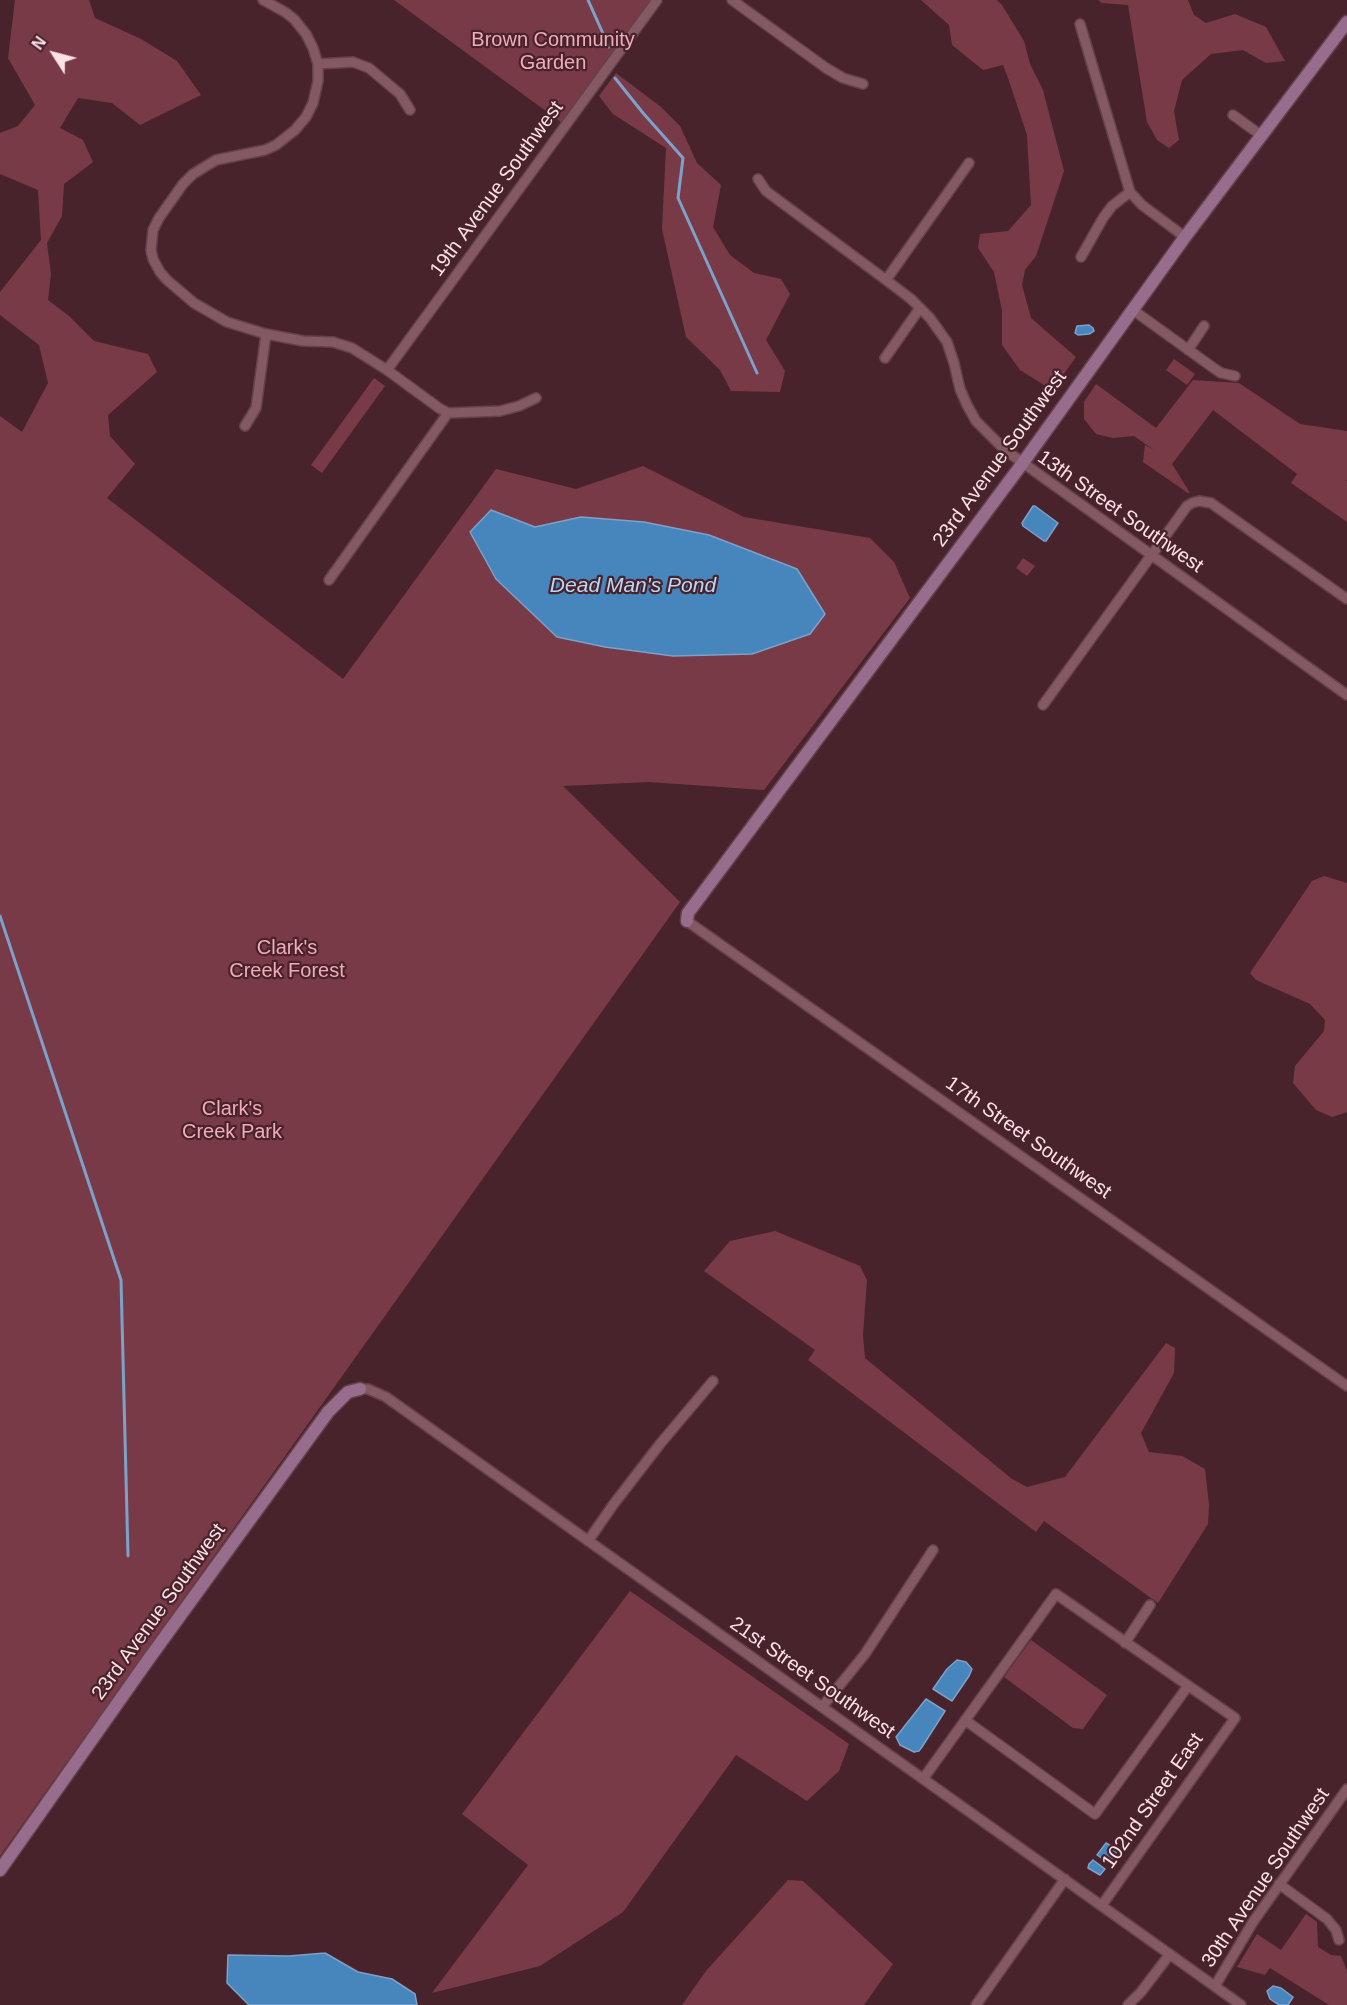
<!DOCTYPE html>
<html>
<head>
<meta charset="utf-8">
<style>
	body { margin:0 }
	#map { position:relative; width:1347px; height:2005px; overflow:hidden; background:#49232b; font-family:Helvetica,sans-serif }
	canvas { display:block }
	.north { position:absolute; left:24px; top:24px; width:60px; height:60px; -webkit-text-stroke:4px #49232b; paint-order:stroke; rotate:306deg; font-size:16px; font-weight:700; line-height:24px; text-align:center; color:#fce2e6 }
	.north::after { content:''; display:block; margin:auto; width:21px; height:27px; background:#fce2e6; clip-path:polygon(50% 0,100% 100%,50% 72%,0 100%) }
</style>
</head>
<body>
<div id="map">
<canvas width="1347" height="2005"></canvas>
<div class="north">N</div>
</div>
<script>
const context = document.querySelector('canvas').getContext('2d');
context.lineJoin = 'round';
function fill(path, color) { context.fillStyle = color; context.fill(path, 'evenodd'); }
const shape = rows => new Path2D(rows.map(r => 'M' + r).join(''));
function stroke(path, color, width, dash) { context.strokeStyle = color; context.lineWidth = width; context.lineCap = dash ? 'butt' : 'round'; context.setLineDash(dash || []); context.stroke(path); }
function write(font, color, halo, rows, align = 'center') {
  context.font = font + ' Helvetica,sans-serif'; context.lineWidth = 4.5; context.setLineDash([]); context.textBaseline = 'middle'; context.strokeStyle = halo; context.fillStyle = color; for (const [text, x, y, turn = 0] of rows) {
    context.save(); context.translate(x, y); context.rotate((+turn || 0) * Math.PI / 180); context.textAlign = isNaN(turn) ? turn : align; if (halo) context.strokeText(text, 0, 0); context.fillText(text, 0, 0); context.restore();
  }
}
const green = shape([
	[15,0,89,0,95,18,141,39,177,61,201,95,140,125,112,103,78,98,60,128,83,140,93,162,64,184,62,216,47,243,51,274,48,300,69,316,94,341,148,354,157,372,108,415,110,436,135,464,107,498,343,679,496,469,576,489,643,466,744,517,870,538,894,562,910,598,764,790,649,782,563,786,680,902,0,1856,0,416,22,432,48,383,39,345,0,315,0,292,41,240,38,190,0,174,0,133,18,126,35,105,8,58],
	[491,510,535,527,581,517,644,522,709,535,673,656,605,647,557,637,496,579,470,532],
	[394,0,657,0,565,125],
	[921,0,997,0,1002,5,1024,41,1030,64,1043,90,1064,171,1036,256,1025,270,1022,285,1031,318,1076,357,1052,390,1020,370,1002,345,1002,311,994,272,978,248,980,234,1008,231,1031,205,1027,135,1008,78,1003,65,983,70,952,45,949,25],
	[1098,0,1188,0,1194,15,1206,23,1235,14,1266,27,1285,61,1266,63,1243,50,1211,54,1182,80,1174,111,1179,140,1169,148,1157,140,1147,122,1128,5,1102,3],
	[616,73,661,107,680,126,697,163,721,185,713,227,730,255,754,273,781,279,790,294,766,340,785,371,780,392,731,391,720,370,686,337,662,229,666,148,613,114,599,96],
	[1174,359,1195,374,1187,385,1166,370],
	[374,378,385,386,322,473,311,465],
	[1193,380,1239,383,1300,424,1347,431,1347,480,1345,480,1347,481,1347,522,1291,483,1297,474,1213,410,1172,464,1190,493,1188,493,1143,462,1145,445,1154,450,1134,436,1113,438,1096,434,1084,419,1084,402,1096,384,1156,428],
	[1023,558,1035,566,1027,576,1016,568],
	[1324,876,1347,883,1347,1112,1332,1117,1316,1110,1293,1083,1295,1066,1324,1031,1325,1020,1310,1004,1256,980,1250,973,1312,881],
	[775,1231,860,1266,867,1280,863,1335,865,1358,1012,1479,1027,1487,1065,1477,1166,1343,1175,1348,1174,1373,1141,1433,1149,1452,1182,1456,1205,1469,1209,1505,1208,1524,1158,1603,1044,1521,1036,1532,808,1360,815,1350,704,1271,730,1241],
	[630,1591,849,1744,839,1771,807,1801,736,1755,623,1912,540,1966,432,1993,528,1865,462,1814],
	[1031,1640,1107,1695,1083,1729,1073,1728,1004,1677],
	[788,1880,803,1881,893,1964,864,2005,682,2005,706,1971],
	[1306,1914,1317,1922,1318,1947,1331,1955,1341,1956,1347,1971,1347,2005,1329,2005,1270,1968,1265,1975,1237,1967,1257,1934,1281,1950]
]);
const water = shape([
	[1089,325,1093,328,1094,331,1089,334,1078,335,1075,333,1077,326,1089,325],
	[1033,506,1035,506,1058,523,1046,541,1044,541,1023,526,1022,523,1033,506],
	[491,510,535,527,581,517,644,522,709,535,797,569,825,614,810,634,752,654,673,656,605,647,557,637,496,579,470,532,491,510],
	[957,1660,966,1662,972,1669,969,1676,952,1701,933,1689,947,1669,957,1660],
	[926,1699,945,1711,922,1747,919,1751,914,1752,900,1745,896,1737,926,1699],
	[1106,1843,1118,1850,1109,1863,1097,1855,1106,1843],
	[1093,1860,1105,1869,1100,1875,1088,1868,1089,1864,1093,1860],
	[325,1953,358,1972,392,1979,415,1994,417,2005,249,2005,227,1983,228,1955,289,1956,325,1953],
	[1273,1986,1281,1988,1293,1997,1288,2005,1279,2005,1270,1999,1267,1991,1273,1986]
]);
const stream = shape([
	[588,0,609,47],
	[615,78,643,113,683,158,678,198,757,373],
	[0,916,121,1280,128,1556]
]);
const street = shape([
	[263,0,285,12,294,19,306,34,313,48,318,64,318,81,313,103,306,117,295,130,276,145,265,150,216,160,193,174,183,184,159,218,153,230,151,250,153,259,160,272,167,280,194,303,227,322,266,334,303,341,333,342,352,348,387,370,439,408,448,413,500,411,519,406,536,398],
	[732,0,826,68,843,78,863,84],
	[1080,24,1130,192,1142,205,1185,237],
	[318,64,353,62,369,68,400,94,410,110],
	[1233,115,1262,136],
	[758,179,766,191,886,280,911,299,930,318,947,342,954,363,960,389,967,405,976,421,1005,450,1347,695],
	[1081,257,1103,218,1112,206,1130,192],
	[886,280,969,163],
	[1133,310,1215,369,1221,373,1235,376],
	[1188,350,1204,326],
	[885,358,920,308],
	[387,370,657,0],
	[245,426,256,408,266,334],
	[329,580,448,413],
	[1043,705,1187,506,1192,503,1199,501,1211,503,1347,599],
	[687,921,1347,1386],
	[360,1389,368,1389,386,1397,1241,2005],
	[588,1541,613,1505,660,1444,713,1381],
	[1125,1643,1150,1605],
	[822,1707,865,1654,933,1550],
	[965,1720,1095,1814,1188,1686],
	[923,1779,1056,1594,1235,1718,1102,1905],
	[1279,1884,1327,1919,1336,1930,1339,1940],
	[1215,1986,1253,1922,1347,1789],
	[976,2005,1065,1879],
	[1128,2005,1141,1992,1170,1954]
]);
const secondary = shape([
	[687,921,688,913,1022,464,1185,237,1347,22],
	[0,1870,148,1660,328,1412,348,1392,360,1389]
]);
const parkNames = [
	["Brown Community",553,40],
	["Garden",553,63],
	["Clark's",287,948],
	["Creek Forest",287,971],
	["Clark's",232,1109],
	["Creek Park",232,1132]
];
const streetNames = [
	["19th Avenue Southwest",497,189,-54],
	["23rd Avenue Southwest",1000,459,-54],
	["13th Street Southwest",1120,512,35],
	["17th Street Southwest",1028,1138,35],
	["23rd Avenue Southwest",159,1612,-54],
	["21st Street Southwest",812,1678,35],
	["102nd Street East",1153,1801,-55],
	["30th Avenue Southwest",1266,1878,-56]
];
const waterNames = [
	["Dead Man's Pond",633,586]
];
fill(green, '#793a48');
fill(water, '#4785bd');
stroke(water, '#7da1c9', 1.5);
stroke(stream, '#7da1c9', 3);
stroke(street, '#63424a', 12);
stroke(secondary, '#63424a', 15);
stroke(street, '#845961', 9);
stroke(secondary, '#986c8c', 12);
write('20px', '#f1acb8', '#49232b', parkNames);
write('20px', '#fce2e6', '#49232b', streetNames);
write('italic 21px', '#b8d8f7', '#49232b', waterNames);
</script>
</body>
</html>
